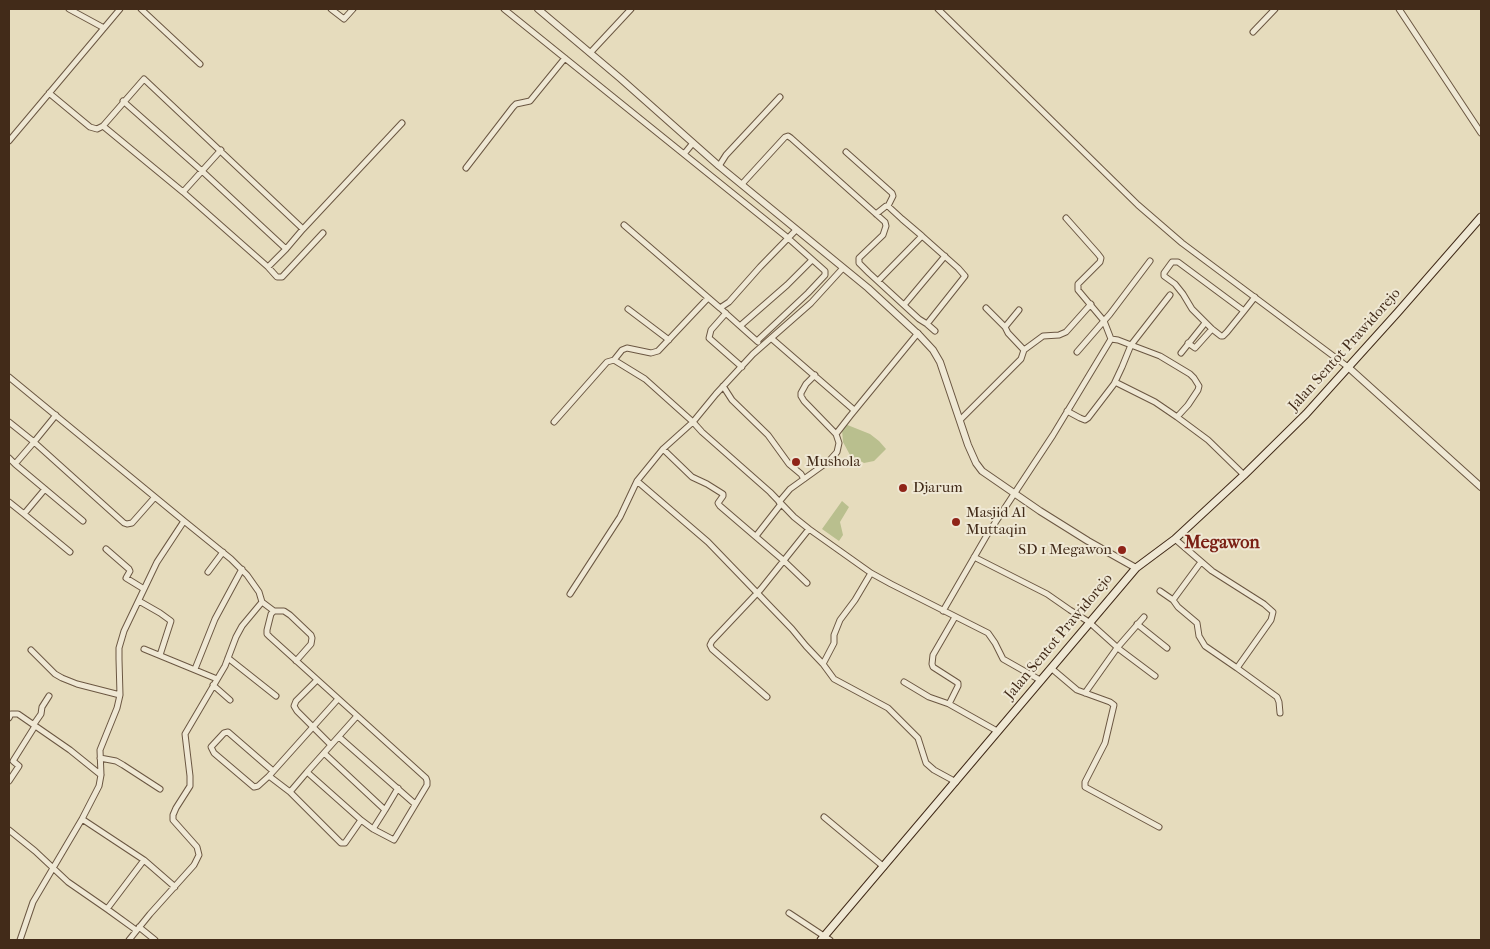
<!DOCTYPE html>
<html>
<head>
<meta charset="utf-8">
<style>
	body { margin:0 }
	#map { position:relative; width:1490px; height:949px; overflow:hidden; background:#e6dcbd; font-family:"IM FELL French Canon",serif }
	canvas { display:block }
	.frame { position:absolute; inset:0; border:10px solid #422b19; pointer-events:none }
</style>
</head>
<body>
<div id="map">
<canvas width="1490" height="949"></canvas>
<div class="frame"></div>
</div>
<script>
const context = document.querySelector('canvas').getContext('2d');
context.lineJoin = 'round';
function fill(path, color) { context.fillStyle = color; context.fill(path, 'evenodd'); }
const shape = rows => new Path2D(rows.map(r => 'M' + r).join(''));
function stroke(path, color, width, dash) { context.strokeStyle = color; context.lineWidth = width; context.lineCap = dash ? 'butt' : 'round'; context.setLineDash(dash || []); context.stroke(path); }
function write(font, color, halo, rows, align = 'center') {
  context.font = font + ' "IM FELL French Canon",serif'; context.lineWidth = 4; context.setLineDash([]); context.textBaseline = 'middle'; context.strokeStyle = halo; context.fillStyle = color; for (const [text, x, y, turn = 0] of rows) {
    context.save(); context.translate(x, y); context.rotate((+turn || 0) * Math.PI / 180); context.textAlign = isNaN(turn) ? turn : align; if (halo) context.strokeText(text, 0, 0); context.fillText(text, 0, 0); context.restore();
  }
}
const green = shape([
	[845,424,870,434,879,441,886,449,874,461,864,463,850,455,843,442,842,430],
	[842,501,849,507,840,522,843,535,839,541,822,529]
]);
const minor = shape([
	[69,9,104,28],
	[141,9,200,64],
	[331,9,344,19,353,9],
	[504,9,788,238,825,271,825,275,808,293,757,341],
	[938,9,1138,205,1182,243,1348,367],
	[1399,9,1481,133],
	[1253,32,1275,9],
	[590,53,631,9],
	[49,93,90,127,97,129,103,126,144,79,303,229,286,249],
	[123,101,202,171,286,249,268,267,183,192],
	[103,126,183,192,221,150],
	[9,141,120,9],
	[846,152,892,193,893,196,888,206],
	[684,154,693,143],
	[719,166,726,155,780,97],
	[466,168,513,107,516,104,530,101,565,58],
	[742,184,785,137,788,136,791,138,885,222,886,226,883,235,859,258,859,263,869,273,919,319,927,324,965,276,958,268,922,236,878,281],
	[876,214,886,206,889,207,902,219,922,236],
	[624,225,720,308,729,302,760,267,796,230],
	[303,229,402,123],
	[268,267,277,277,282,277,323,233],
	[1170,295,1131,345,1160,356,1190,374,1194,378,1199,386,1198,390,1188,405,1177,417,1208,440,1244,475],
	[904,305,945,256],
	[720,308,740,326,787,285,812,260],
	[986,308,1005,327],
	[628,309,669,340],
	[1244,311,1178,262,1172,262,1164,273,1164,276,1175,284,1183,294,1192,309,1212,329,1221,336,1223,336,1227,332,1244,311,1255,297],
	[726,313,711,330,709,338,742,367],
	[927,324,935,331],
	[740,326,758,342],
	[771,338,854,410],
	[1188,343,1195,348,1212,329],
	[1024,350,1043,336,1059,335,1066,332,1091,304],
	[1077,352,1110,314,1150,261],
	[1181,353,1205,323],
	[614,360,622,350,627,348,651,353,658,351,708,298],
	[815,375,806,384,801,393,801,396,804,401,836,434],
	[9,377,184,521,157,562,124,631,119,648,119,659,120,695,117,708,100,750,101,775,99,786,82,819,33,902,20,940],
	[1115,382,1155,402,1177,417],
	[723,386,732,400,768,435,789,464,801,474,804,479],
	[1067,411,1080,418,1085,420,1088,418,1114,384,1122,367,1131,345,1118,340,1111,339],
	[960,420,1021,359,1024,350,1008,333,1005,327,1019,310],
	[9,422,34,442,56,415],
	[554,422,607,362,614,360,645,379,693,422,716,394,753,354,811,303,843,268],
	[663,449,692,477,707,484,723,494,723,496,718,503,720,506,783,560,807,583],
	[9,458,15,464],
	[637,481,708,542,792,629,806,646,823,664,834,679,888,708,918,738,926,763,934,770,956,782],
	[9,502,24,514,45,489],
	[779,502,790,489,829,461,837,452,839,443,836,434,850,416,918,333],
	[24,514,70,552],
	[83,521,15,464,34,442,124,523,127,524,132,523,155,497],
	[756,536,781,504],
	[1175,539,1212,571,1264,604,1273,612,1271,620,1237,668,1205,646,1199,636,1197,623,1178,607,1173,600,1201,562],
	[106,549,129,569,130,571,126,578,144,589],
	[974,557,1047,594,1070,610,1089,622,1119,649,1155,676],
	[208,572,223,552],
	[1160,591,1173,600],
	[570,594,620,517,637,481,663,449,693,422,702,432,770,492,794,517,809,529,871,573,891,584,988,633,995,643,1003,659,1040,680],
	[139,601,160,613,171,621,160,655],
	[262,602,274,611,284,611,290,615,311,635,312,638,311,644,296,661],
	[274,611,271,614,267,630,267,634,270,637,426,778,427,781,427,785,394,840,373,829,361,820],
	[943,611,987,535,1053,435,1111,339,1104,321,1078,290,1078,284,1100,262,1101,258,1098,254,1066,218],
	[955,617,933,655,932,664,933,667,958,683,958,686,949,704,997,731],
	[1137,624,1167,648],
	[144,649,217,679],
	[31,650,55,674,62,678,77,684,120,695],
	[228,658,276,696],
	[823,664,834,643,834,635,840,620,855,600,871,573],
	[1051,668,1077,690,1110,702,1114,705,1105,743,1085,782,1085,787,1159,827],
	[1237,668,1277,697,1279,702,1280,713],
	[195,669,215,619,242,569],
	[317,680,296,701,294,706,297,711,331,745],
	[904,682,929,697,949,704],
	[213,685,230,700],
	[1085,693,1117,648,1144,617],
	[767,697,712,649,710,645,712,641,761,589,809,529],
	[9,718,11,714,18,714,70,750,101,775],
	[34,724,41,714,42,707,49,696],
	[339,737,415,804],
	[324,753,385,810,373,829],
	[100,758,116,761,123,765,160,789],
	[307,772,361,820,345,843,341,843,290,792,307,772,357,716],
	[269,776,258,786,254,787,214,753,211,747,224,733,228,732,273,771],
	[9,781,19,766,13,761,35,726],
	[290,792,269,776,338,699],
	[385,810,398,788],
	[824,817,884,867],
	[82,819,144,860,175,887],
	[9,830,35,851,68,882,107,909,136,930],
	[107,909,144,860],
	[789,913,830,940],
	[139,927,155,940],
	[129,940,150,914,194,865,199,855,197,847,173,820,173,815,176,808,190,786,190,776,185,734,225,666,236,637,242,626,262,602,259,592,247,575,231,559,184,521]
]);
const tertiary = shape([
	[538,9,621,79,719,166,868,288,920,336,933,350,940,362,968,445,976,463,982,471,1040,511,1088,541,1136,568],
	[1348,367,1481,487]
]);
const secondary = shape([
	[821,940,1136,568,1175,539,1244,475,1306,414,1398,312,1481,217]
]);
const markers = [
	[796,462,5,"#8f2418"],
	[903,488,5,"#8f2418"],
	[956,522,5,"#8f2418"],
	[1122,550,5,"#8f2418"]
];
const streetNames = [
	["Jalan Sentot Prawidorejo",1345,350,-48],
	["Jalan Sentot Prawidorejo",1059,637,-50]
];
const poiNames = [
	["Mushola",806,462],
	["Djarum",913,488],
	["Masjid Al",966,513],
	["Muttaqin",966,530],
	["SD 1 Megawon",1112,550,"right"]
];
const quarterNames = [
	["Megawon",1222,544]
];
fill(green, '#b9bf8e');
stroke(minor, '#6b5742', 7);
stroke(tertiary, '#6b5742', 8);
stroke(secondary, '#422b19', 9);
stroke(minor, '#efe8d4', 5);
stroke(tertiary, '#efe8d4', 6);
stroke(secondary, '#efe8d4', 7);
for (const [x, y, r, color] of markers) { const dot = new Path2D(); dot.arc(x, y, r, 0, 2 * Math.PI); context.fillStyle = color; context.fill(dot); stroke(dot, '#efe8d4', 2); }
write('15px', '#422b19', '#efe8d4', streetNames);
write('15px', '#422b19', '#efe8d4', poiNames, 'left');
write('bold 18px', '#7a1f14', '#efe8d4', quarterNames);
</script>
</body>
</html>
